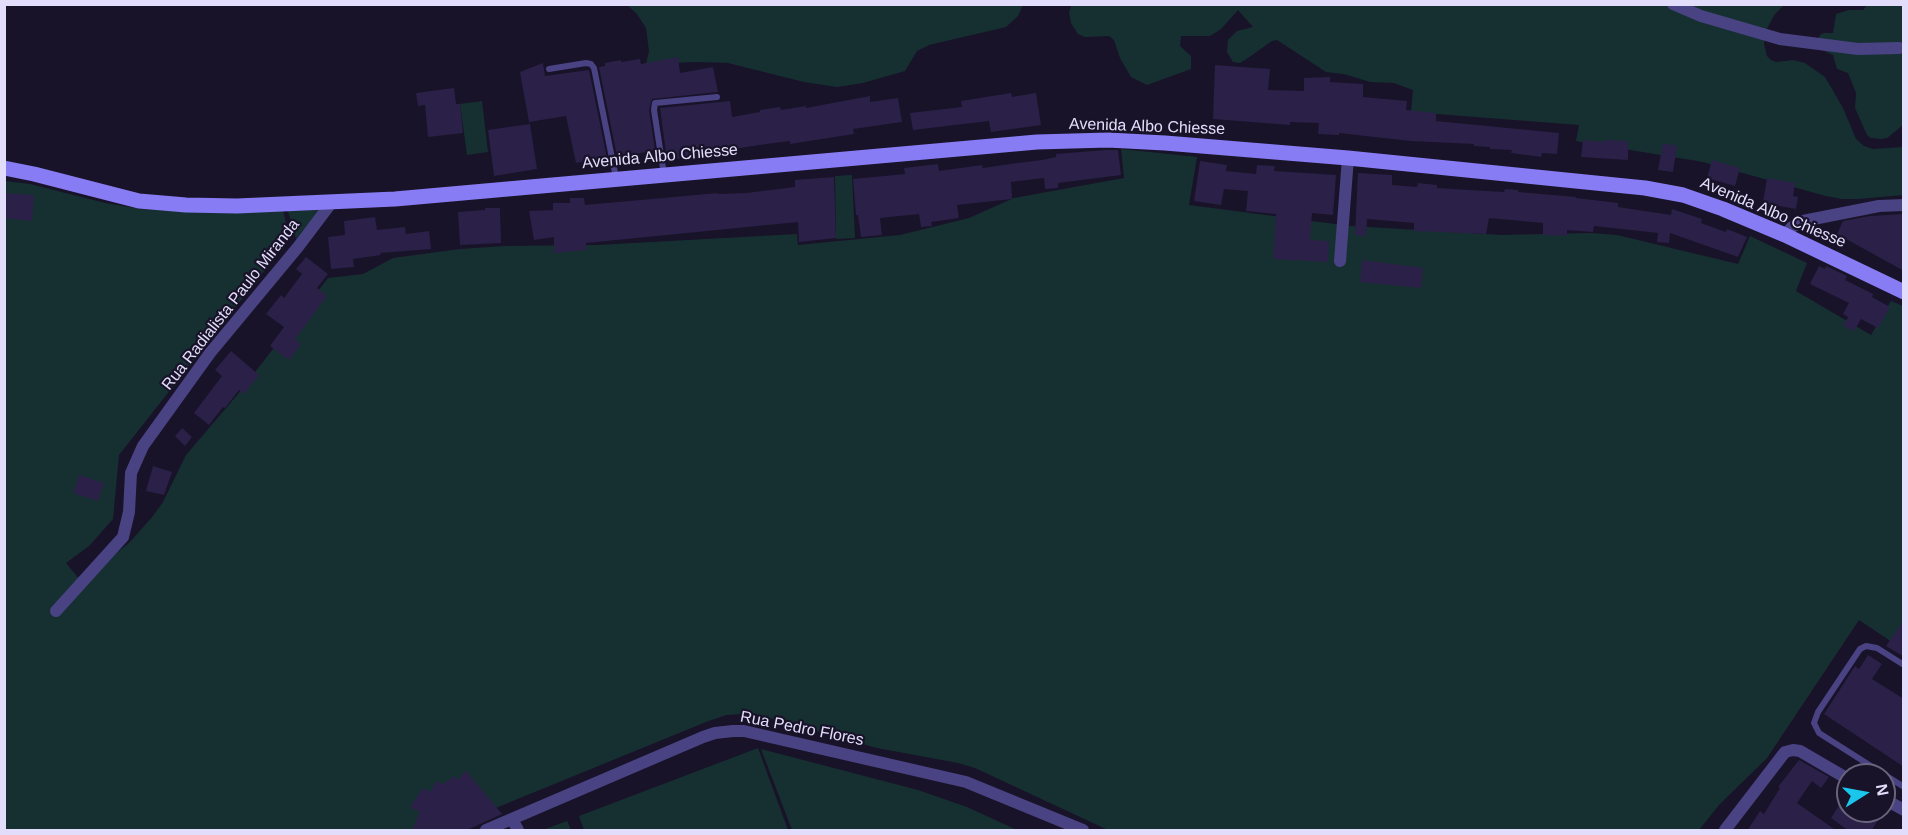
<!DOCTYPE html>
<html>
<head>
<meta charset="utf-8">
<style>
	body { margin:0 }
	#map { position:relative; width:1908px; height:835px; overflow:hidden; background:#181328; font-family:Helvetica,sans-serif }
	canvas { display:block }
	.frame { position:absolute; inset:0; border:6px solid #e3ddfc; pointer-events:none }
	.north { position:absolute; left:1836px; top:763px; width:60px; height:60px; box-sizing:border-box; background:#181328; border:2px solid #69647d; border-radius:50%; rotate:79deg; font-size:16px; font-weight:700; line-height:24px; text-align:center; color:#e3ddfc }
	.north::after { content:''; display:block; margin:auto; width:21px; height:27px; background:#1ac6eb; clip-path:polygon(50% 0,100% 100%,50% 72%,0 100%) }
</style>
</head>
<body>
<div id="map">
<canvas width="1908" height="835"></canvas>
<div class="frame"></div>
<div class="north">N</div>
</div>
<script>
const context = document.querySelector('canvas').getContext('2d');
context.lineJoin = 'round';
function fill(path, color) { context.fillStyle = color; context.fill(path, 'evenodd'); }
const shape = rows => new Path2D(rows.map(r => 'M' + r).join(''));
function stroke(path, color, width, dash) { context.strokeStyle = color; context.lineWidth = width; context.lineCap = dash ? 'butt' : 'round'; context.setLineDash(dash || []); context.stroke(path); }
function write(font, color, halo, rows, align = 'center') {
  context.font = font + ' Helvetica,sans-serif'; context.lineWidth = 4.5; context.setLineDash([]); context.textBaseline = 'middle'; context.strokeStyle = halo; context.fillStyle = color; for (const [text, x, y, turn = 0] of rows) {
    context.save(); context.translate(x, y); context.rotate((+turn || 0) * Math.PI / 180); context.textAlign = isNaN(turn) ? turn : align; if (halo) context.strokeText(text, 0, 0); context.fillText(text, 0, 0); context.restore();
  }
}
const green = shape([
	[1072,4,1784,5,1775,14,1765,32,1764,44,1767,56,1771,60,1776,62,1793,60,1805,63,1825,77,1843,108,1856,139,1864,146,1873,149,1903,147,1903,195,1859,199,1842,199,1826,196,1703,162,1576,141,1579,125,1411,112,1413,90,1394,83,1370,82,1344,74,1326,72,1277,40,1272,41,1245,60,1240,63,1233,62,1227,52,1228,40,1237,31,1253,27,1238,10,1221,29,1210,36,1181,36,1180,46,1191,56,1191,69,1147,85,1131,77,1120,58,1114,40,1109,36,1085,37,1078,34,1071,23,1069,12],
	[627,5,1023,5,1018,16,1006,27,929,45,917,51,905,71,863,83,837,87,804,82,728,63,697,62,646,64,649,51,646,28,637,14],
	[1867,5,1903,5,1903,125,1887,138,1881,139,1871,138,1867,135,1855,108,1856,93,1848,73,1837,69,1833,55,1822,50,1818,39,1820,35,1824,33,1833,33,1836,14,1849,10,1863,10],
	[482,101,488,152,467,155,460,104],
	[1121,149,1197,157,1189,205,1350,226,1502,235,1591,233,1617,235,1738,264,1750,236,1807,263,1796,291,1871,335,1891,301,1903,306,1903,624,1892,642,1859,620,1767,758,1719,805,1699,830,1108,830,975,768,958,763,877,748,766,717,742,714,726,715,706,722,498,807,476,819,460,830,5,830,5,181,30,184,105,203,141,209,192,212,283,211,290,238,119,455,113,519,89,546,66,563,81,581,129,543,153,516,163,502,186,455,238,394,328,278,363,274,393,258,460,249,505,246,598,245,797,234,798,245,900,235,969,218,1014,198,1124,178],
	[852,175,855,238,836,239,835,176],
	[320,210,296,239,288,211],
	[758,748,788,830,584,830,579,816],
	[761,749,918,790,967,807,1017,830,792,830],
	[567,821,571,830,543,830]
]);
const building = shape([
	[678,57,680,73,713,67,718,92,652,99,649,110,655,150,623,157,623,155,617,156,599,67,605,66,605,63,621,60,621,62,640,59,641,64],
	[543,63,545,76,589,70,607,158,576,163,566,116,529,122,520,72],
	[1215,65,1270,69,1268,90,1304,91,1304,78,1330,77,1330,82,1363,84,1363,97,1407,101,1406,110,1436,113,1436,121,1559,133,1557,154,1542,153,1541,157,1511,153,1512,150,1490,149,1490,147,1474,146,1474,144,1410,141,1339,133,1339,135,1318,134,1319,123,1290,122,1290,125,1213,119],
	[454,88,456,104,460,104,463,133,428,137,425,105,418,106,416,93],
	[1011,93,1012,97,1036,93,1041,125,991,132,989,121,913,130,910,113,962,107,961,101],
	[870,96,870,102,898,98,902,122,853,129,854,134,790,144,790,141,766,144,734,149,734,152,667,160,660,108,730,101,732,117,760,112,760,110,780,107,781,110,806,106,806,108],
	[530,124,537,169,494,176,488,130],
	[1583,140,1604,142,1604,140,1628,141,1628,160,1581,157],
	[1663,143,1677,146,1673,172,1658,170],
	[1105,150,1118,150,1121,175,1058,183,1058,188,1045,189,1044,178,1011,182,1012,199,957,205,959,218,931,222,932,226,921,227,919,214,880,218,882,235,861,237,858,215,856,215,853,179,905,174,904,168,938,164,939,171,982,165,983,168,1010,164,1042,160,1056,157,1056,154],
	[1712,160,1740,168,1735,186,1707,178],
	[1200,161,1227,165,1226,171,1256,174,1257,165,1275,166,1274,171,1336,175,1333,215,1312,213,1310,240,1329,241,1328,262,1273,259,1276,214,1246,211,1248,191,1224,189,1221,205,1194,201],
	[1358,173,1392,175,1392,185,1417,187,1418,183,1437,185,1437,188,1469,190,1504,192,1505,189,1518,190,1518,192,1576,197,1576,198,1618,203,1618,207,1671,215,1672,209,1702,219,1701,223,1726,232,1727,229,1747,237,1738,257,1670,233,1669,243,1657,242,1658,233,1594,226,1593,232,1567,230,1567,236,1543,235,1543,223,1489,218,1486,234,1414,231,1414,223,1367,219,1366,236,1355,235],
	[834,177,836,238,799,242,798,222,586,243,586,250,554,253,554,237,534,240,529,211,553,210,553,203,570,203,570,198,584,198,585,205,718,193,718,194,746,193,795,187,795,180],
	[1767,178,1795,183,1793,196,1798,197,1796,209,1763,203],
	[4,193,34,195,32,221,4,218],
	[485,208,500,208,501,243,460,245,458,212,485,210],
	[1904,214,1904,271,1837,234,1843,221,1870,216],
	[375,217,377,230,405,227,406,234,429,231,431,249,380,253,381,255,353,259,354,267,331,269,328,237,345,235,344,221],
	[306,257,328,274,317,288,327,296,295,339,301,344,289,360,270,346,284,327,266,314,281,295,284,298,302,274,296,269],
	[1362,260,1423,268,1421,288,1360,282],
	[1819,266,1825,269,1826,266,1847,276,1845,280,1873,294,1872,297,1890,307,1878,328,1861,319,1854,331,1843,326,1848,317,1843,314,1849,303,1810,284],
	[231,351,259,375,244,394,239,390,225,408,223,407,209,425,194,413,222,376,215,370],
	[182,428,192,437,185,446,175,436],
	[153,466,172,472,164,495,146,491],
	[79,475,104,483,98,501,73,493],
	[1904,620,1904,657,1886,646],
	[1868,655,1882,664,1872,679,1904,699,1904,767,1824,714,1855,666,1859,669],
	[1799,760,1829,777,1821,788,1812,781,1797,803,1837,831,1747,831,1760,811,1764,814,1780,788,1778,787],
	[466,771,502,814,465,831,412,831,420,812,410,807,423,788,430,792,437,781,443,784,454,776,457,780],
	[1841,802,1848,807,1848,811,1884,811,1871,831,1849,831,1831,818]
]);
const lane = shape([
	[549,69,586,63,591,64,594,68,616,178],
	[664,175,654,110,655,103,717,97],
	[1904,665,1877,648,1866,646,1860,649,1818,712,1814,723,1819,733,1904,787]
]);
const street = shape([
	[1673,4,1701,16,1780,39,1858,49,1899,48],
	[1785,235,1792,227,1803,221,1879,206,1904,205],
	[1340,261,1348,158],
	[56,611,123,537,129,512,131,473,143,446,210,353,298,247,332,202],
	[1884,799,1904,810],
	[512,819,518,830],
	[486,830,703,737,715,733,733,731,744,731,966,782,1083,830],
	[1725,830,1785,752,1793,750,1800,751,1848,779]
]);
const secondary = shape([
	[4,168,34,174,139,201,186,205,237,206,395,199,1037,142,1108,140,1165,143,1348,158,1645,188,1683,195,1723,209,1785,235,1904,292]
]);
const streetNames = [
	["Avenida Albo Chiesse",1147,127,2],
	["Avenida Albo Chiesse",660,157,-5],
	["Avenida Albo Chiesse",1773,213,23],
	["Rua Radialista Paulo Miranda",231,305,-52],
	["Rua Pedro Flores",802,729,11]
];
fill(green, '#163032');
fill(building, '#2b2047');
stroke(lane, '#494283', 6);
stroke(street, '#494283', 12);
stroke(secondary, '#887cf4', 15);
write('16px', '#e3ddfc', '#181328', streetNames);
</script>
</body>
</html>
